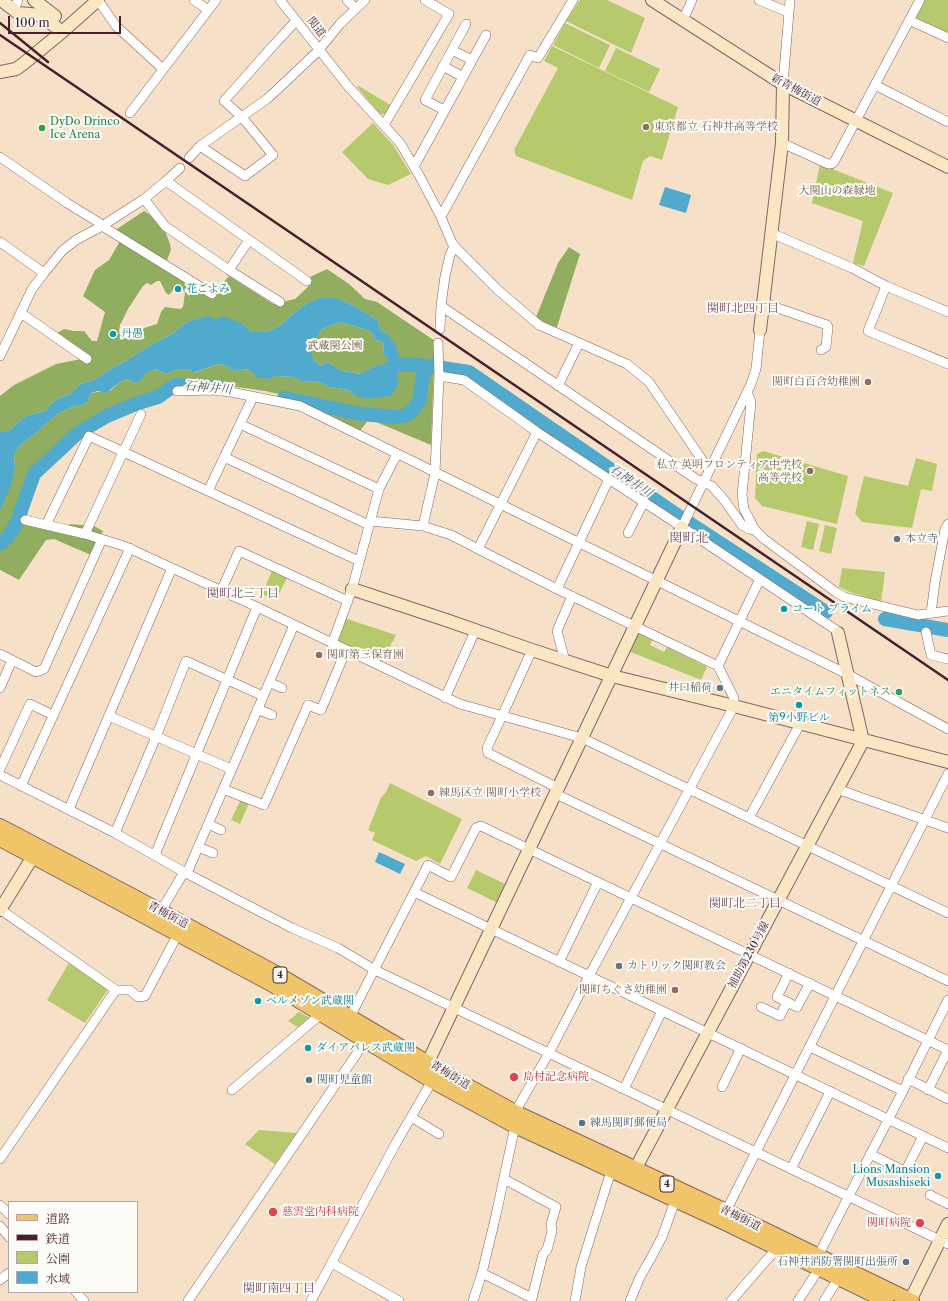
<!DOCTYPE html>
<html>
<head>
<meta charset="utf-8">
<style>
	body { margin:0 }
	#map { position:relative; width:948px; height:1301px; overflow:hidden; background:#f6e1c8; font-family:"Libre Caslon Text","Noto Serif JP",serif }
	canvas { display:block }
	.legend { position:absolute; left:8px; top:1201px; width:130px; height:92px; box-sizing:border-box; background:#fdfcf7; border:1px solid #b5a4a5; margin:0; padding:5px 7px; list-style:none; font-size:12px; color:#4a1f2b }
	.legend li { display:flex; align-items:center; gap:8px; height:20px }
	.legend b { width:20px; border:1px solid #b5a4a5 }
	.scale { position:absolute; left:8px; top:16px; width:113px; height:18px; box-sizing:border-box; border:2px solid #4a1f2b; border-top:0; padding-left:5px; font-size:12px; line-height:14px; white-space:nowrap; color:#4a1f2b; -webkit-text-stroke:3px #fdfcf7; paint-order:stroke }
</style>
</head>
<body>
<div id="map">
<canvas width="948" height="1301"></canvas>
<ul class="legend">
<li><b style="height:5px;background:#f0c469"></b>道路</li>
<li><b style="height:5px;background:#4a1f2b"></b>鉄道</li>
<li><b style="height:11px;background:#b6c96c"></b>公園</li>
<li><b style="height:11px;background:#4faacd"></b>水域</li>
</ul>
<div class="scale">100 m</div>
</div>
<script>
const context = document.querySelector('canvas').getContext('2d');
context.lineJoin = 'round';
function fill(path, color) { context.fillStyle = color; context.fill(path, 'evenodd'); }
const shape = rows => new Path2D(rows.map(r => 'M' + r).join(''));
function stroke(path, color, width, dash) { context.strokeStyle = color; context.lineWidth = width; context.lineCap = dash ? 'butt' : 'round'; context.setLineDash(dash || []); context.stroke(path); }
function write(font, color, halo, rows, align = 'center') {
  context.font = font + ' "Libre Caslon Text","Noto Serif JP",serif'; context.lineWidth = 4; context.setLineDash([]); context.textBaseline = 'middle'; context.strokeStyle = halo; context.fillStyle = color; for (const [text, x, y, turn = 0] of rows) {
    context.save(); context.translate(x, y); context.rotate((+turn || 0) * Math.PI / 180); context.textAlign = isNaN(turn) ? turn : align; if (halo) context.strokeText(text, 0, 0); context.fillText(text, 0, 0); context.restore();
  }
}
const green = shape([
	[580,0,607,0,645,18,631,53,566,21],
	[923,0,948,0,948,35,913,18],
	[565,23,610,45,599,68,553,45],
	[552,46,678,107,662,160,650,156,643,161,632,200,516,156,514,150,558,68,544,61],
	[616,48,660,69,649,92,605,71],
	[359,86,392,106,387,114,380,114,357,87],
	[373,123,393,145,411,174,388,185,368,179,342,152],
	[820,164,893,193,864,266,853,263,863,221,812,203],
	[763,451,848,476,837,524,762,506,755,498,757,454],
	[916,458,937,464,932,491,921,489,912,528,862,522,855,514,864,476,908,486],
	[807,521,819,524,813,550,801,547],
	[825,525,837,528,831,554,819,551],
	[842,568,885,572,881,602,850,592,839,587],
	[272,571,287,578,276,600,262,594],
	[344,618,396,635,381,663,336,642],
	[636,633,640,633,653,639,650,645,664,652,667,647,707,667,701,680,628,651],
	[390,783,462,819,440,864,426,856,416,861,372,840,375,833,368,830,381,798,386,792],
	[241,799,249,803,240,824,231,820],
	[476,870,507,885,498,903,467,888],
	[70,961,109,988,85,1023,47,1000],
	[299,1012,310,1018,299,1028,288,1021],
	[259,1130,297,1133,275,1164,245,1144]
]);
const forest = shape([
	[144,211,153,217,165,231,170,244,171,250,167,260,189,284,211,297,229,276,273,304,295,299,311,284,310,277,327,269,349,284,365,299,377,302,435,341,431,445,369,419,360,431,297,398,265,391,209,383,171,384,157,394,141,399,79,428,33,471,20,503,17,523,64,533,70,524,94,526,103,531,91,555,54,539,46,540,19,580,0,570,0,511,15,469,14,455,21,444,35,434,56,415,72,407,83,405,88,401,91,393,111,390,120,382,127,379,137,384,145,373,156,369,165,374,178,369,191,369,194,373,218,364,224,365,233,371,249,369,267,379,276,376,295,377,302,382,316,381,330,387,349,390,356,396,397,375,401,369,386,333,381,331,378,321,358,308,339,299,306,304,293,314,281,325,266,332,252,332,241,323,216,321,187,322,172,334,149,346,129,359,107,371,95,380,80,384,71,394,59,398,53,402,45,411,26,416,7,432,0,432,0,396,14,385,56,364,81,359,83,353,57,333,64,329,74,331,84,331,92,341,97,341,105,312,83,296,95,270,109,260,123,236,114,231],
	[157,281,160,281,166,293,169,295,177,285,182,287,185,293,183,307,180,309,165,307,161,312,157,324,125,334,119,331,120,325,128,309,143,286,147,283,151,285],
	[569,247,580,254,556,330,536,317,558,263],
	[341,322,370,331,377,342,379,340,384,344,383,354,388,358,387,366,375,366,362,374,342,371,327,362,320,366,317,363,313,358,311,347,322,329]
]);
const water = shape([
	[665,187,691,195,686,213,659,205],
	[329,297,339,299,358,308,378,321,381,331,386,333,396,345,399,355,397,361,401,369,397,375,399,383,391,396,367,399,356,396,349,390,330,387,316,381,302,382,295,377,276,376,268,379,257,377,249,369,233,371,224,365,218,364,193,373,191,369,178,369,165,374,156,369,146,373,137,384,127,379,120,382,106,393,98,391,91,393,88,401,83,405,72,407,56,415,35,434,21,444,14,455,15,469,11,485,0,511,0,432,7,432,26,416,45,411,53,402,59,398,71,394,80,384,95,380,107,371,129,359,149,346,172,334,187,322,208,316,216,320,222,316,241,323,252,332,266,332,281,325,293,314,306,304,318,299],
	[341,322,370,331,377,342,379,340,384,344,383,354,388,359,387,366,375,366,361,374,342,371,327,362,320,366,317,363,313,358,311,347,322,329],
	[379,852,405,864,400,874,375,862]
]);
const river = shape([
	[383,374,396,364,429,366,469,372,677,515,826,612],
	[284,398,360,414,397,417,407,415,415,408,420,399,423,374,429,366],
	[0,544,8,537,17,522,34,474,78,433,107,416,138,403,158,397,175,385,218,387],
	[885,619,948,630]
]);
const street = shape([
	[98,0,116,26,163,69],
	[194,0,208,10],
	[280,0,347,85,400,143,419,175,440,215,452,243,459,251,498,290,539,325,627,364,649,382,709,470],
	[347,0,356,9],
	[759,0,788,12],
	[11,8,16,5,18,0],
	[683,20,692,0],
	[909,20,948,38],
	[452,50,472,60],
	[443,66,463,77],
	[783,84,790,0],
	[875,85,948,122],
	[444,110,425,100,466,24],
	[130,113,216,0],
	[384,125,449,14,425,0],
	[782,143,828,164,831,164,834,162,920,0],
	[200,146,245,176,273,155,241,116,224,101,271,48,296,21],
	[0,157,67,203,98,222,102,226,212,294],
	[189,158,200,146,267,99,280,87,317,52,340,24,365,0],
	[414,165,416,163,486,35],
	[166,181,307,281],
	[144,199,165,226,229,270,280,302],
	[440,215,443,213,530,55,538,58,573,0],
	[771,233,852,268,886,286,948,312],
	[0,242,44,273],
	[229,270,249,240],
	[886,286,868,331,948,364],
	[763,303,827,325,828,327,826,347,821,350],
	[441,306,696,479,712,486,724,500,742,525,749,529,755,530],
	[21,313,87,359],
	[440,329,441,306,445,276,450,255,454,246],
	[438,343,439,376],
	[0,356,32,289,44,273,63,250,76,240,102,226,144,199,166,181,180,168],
	[558,386,579,343],
	[177,391,212,390,231,392,300,406,847,674,948,729],
	[747,392,751,402,742,495,744,509,755,530,764,539,837,593,844,597,918,615,948,611],
	[240,424,379,489],
	[224,457,369,525],
	[208,491,253,397],
	[25,520,85,534,124,546,257,607,460,704,582,738,948,913],
	[370,521,423,526,451,535,478,549],
	[46,525,89,436,359,561],
	[423,526,435,473,439,376,464,380,537,432,682,527,836,630,838,633],
	[682,527,751,384,756,369,760,330],
	[628,533,644,502],
	[85,534,141,414],
	[557,589,609,479],
	[221,591,239,551,348,601],
	[931,613,935,582,945,529,948,524],
	[926,632,931,655,948,659],
	[332,644,352,589,379,489,397,454],
	[532,650,502,716,487,748,488,753,558,788],
	[0,654,36,672,44,669,102,539],
	[565,661,557,631,572,596],
	[718,666,760,579],
	[269,682,282,688],
	[0,688,12,660],
	[445,698,476,629],
	[257,709,272,715],
	[109,716,231,769],
	[0,769,30,704,53,715],
	[0,775,115,833,184,872,255,909,292,928,338,948,375,970,948,1244],
	[21,786,130,548],
	[223,789,264,805,308,705,321,710,346,650],
	[837,789,948,828],
	[556,794,948,981],
	[69,809,172,568],
	[749,818,800,724],
	[208,824,221,830],
	[115,833,156,737,186,661,263,696],
	[198,847,213,853],
	[155,855,257,607],
	[187,873,294,625],
	[414,892,948,1148],
	[1,910,116,990],
	[161,911,184,872],
	[559,962,598,882],
	[789,973,777,997,797,1007,810,983],
	[761,1007,780,1016,787,1002],
	[350,1017,428,865,451,877,476,828,481,826,948,1050,928,1090],
	[810,1047,903,1091],
	[908,1079,948,1099],
	[722,1087,741,1048],
	[624,1089,662,1011],
	[232,1090,321,1014],
	[515,1112,549,1053,589,976,734,706,734,698,718,666,557,589,478,549,537,432],
	[411,1117,439,1134],
	[870,1154,902,1170,907,1168,923,1136],
	[0,1159,113,994,116,990,130,990,138,997,145,996,178,934],
	[791,1169,830,1092],
	[930,1195,948,1204],
	[0,1205,9,1214],
	[726,1211,948,774],
	[0,1226,9,1237],
	[818,1256,903,1091,948,1000],
	[332,1263,399,1301],
	[482,1273,532,1298,543,1254,547,1250,552,1231,551,1224,556,1207,504,1179],
	[0,1280,9,1273],
	[76,1292,84,1301],
	[188,1301,366,1040],
	[311,1301,396,1143,432,1081],
	[473,1301,482,1273,496,1215,515,1126],
	[575,1301,581,1267,611,1171],
	[630,1301,640,1277,651,1258,662,1237,675,1201],
	[731,1301,777,1248],
	[798,1301,819,1269],
	[824,1301,838,1279]
]);
const secondary = shape([
	[1,0,18,13,41,15,62,32],
	[34,0,55,16],
	[652,0,783,84,948,167],
	[0,72,16,69,23,64,62,32,98,0],
	[760,330,782,143,783,84],
	[352,589,446,620,532,650,612,676,734,706,948,762],
	[0,910,37,850],
	[430,1072,428,1062,682,527],
	[631,1177,863,741,838,633],
	[910,1301,948,1224]
]);
const primary = shape([
	[0,826,129,894,274,972,457,1080,515,1112,726,1211,912,1301],
	[0,839,271,984,432,1081,515,1126,727,1224,886,1301]
]);
const rail = shape([
	[0,23,48,62],
	[0,35,948,680]
]);
const markers = [
	[646,127,4,"#8d6e63"],
	[42,128,4,"#2e9e5b"],
	[178,289,4,"#0f9aa8"],
	[113,334,4,"#0f9aa8"],
	[868,382,4,"#8d6e63"],
	[810,471,4,"#8d6e63"],
	[897,539,4,"#6b7280"],
	[784,609,4,"#0f9aa8"],
	[319,655,4,"#8d6e63"],
	[720,688,4,"#6b7280"],
	[899,692,4,"#2e9e5b"],
	[799,705,4,"#0f9aa8"],
	[431,793,4,"#8d6e63"],
	[619,966,4,"#6b7280"],
	[675,990,4,"#8d6e63"],
	[258,1001,4,"#0f9aa8"],
	[308,1048,4,"#0f9aa8"],
	[514,1077,5,"#e0444e"],
	[309,1080,4,"#5c6f8a"],
	[582,1123,4,"#5c6f8a"],
	[938,1176,4,"#0f9aa8"],
	[273,1212,5,"#e0444e"],
	[920,1223,5,"#e0444e"],
	[906,1262,4,"#5c6f8a"]
];
const shields = [
	[280,975,14],
	[667,1184,14]
];
const shieldNames = [
	["4",280,975],
	["4",667,1184]
];
const streetNames = [
	["関道",316,27,52],
	["新青梅街道",796,90,28],
	["青梅街道",168,915,28],
	["補助第230号線",749,955,-62],
	["青梅街道",450,1075,31],
	["青梅街道",740,1218,26]
];
const leisureNames = [
	["DyDo Drinco",50,122],
	["Ice Arena",50,135],
	["エニタイムフィットネス",891,692,"right"]
];
const educationNames = [
	["東京都立 石神井高等学校",654,127],
	["関町白百合幼稚園",860,382,"right"],
	["私立 英明フロンティア中学校",802,465,"right"],
	["高等学校",802,478,"right"],
	["関町第二保育園",327,655],
	["練馬区立 関町小学校",439,793],
	["関町ちぐさ幼稚園",667,990,"right"]
];
const parkNames = [
	["大関山の森緑地",837,191],
	["武蔵関公園",335,346]
];
const cultureNames = [
	["花ごよみ",186,289],
	["丹愚",121,334],
	["コート プライム",792,609],
	["第9小野ビル",799,718,"center"],
	["ベルメゾン武蔵関",266,1001],
	["ダイアパレス武蔵関",316,1048],
	["Lions Mansion",930,1170,"right"],
	["Musashiseki",930,1183,"right"]
];
const worshipNames = [
	["本立寺",905,539],
	["井口稲荷",712,688,"right"],
	["カトリック関町教会",627,966]
];
const healthNames = [
	["島村記念病院",523,1077],
	["慈雲堂内科病院",282,1212],
	["関町病院",911,1223,"right"]
];
const serviceNames = [
	["関町児童館",317,1080],
	["練馬関町郵便局",590,1123],
	["石神井消防署関町出張所",898,1262,"right"]
];
const neighbourhoodNames = [
	["関町北四丁目",743,309],
	["関町北三丁目",243,594],
	["関町北二丁目",745,904],
	["関町南四丁目",279,1289]
];
const waterNames = [
	["石神井川",208,388,5],
	["石神井川",631,481,34]
];
const quarterNames = [
	["関町北",689,538]
];
fill(green, '#b6c96c');
fill(forest, '#90ad60');
fill(water, '#4faacd');
stroke(river, '#4faacd', 14);
stroke(street, '#866362', 10);
stroke(secondary, '#866362', 14);
stroke(primary, '#866362', 16);
stroke(street, '#fff', 9);
stroke(secondary, '#f9e7c3', 12);
stroke(primary, '#f0c469', 14);
stroke(rail, '#4a1f2b', 2.5);
for (const [x, y, r, color] of markers) { const dot = new Path2D(); dot.arc(x, y, r, 0, 2 * Math.PI); context.fillStyle = color; context.fill(dot); stroke(dot, '#fdfcf7', 1.5); }
for (const [x, y, w] of shields) { const box = new Path2D(); box.roundRect(x - w / 2, y - 8, w, 16, 3); context.fillStyle = '#fdfcf7'; context.fill(box); stroke(box, '#4a1f2b', 1); }
write('bold 10px', '#4a1f2b', null, shieldNames);
write('11px', '#4a1f2b', '#fdfcf7', streetNames);
write('11px', '#27864d', '#fdfcf7', leisureNames, 'left');
write('11px', '#785e54', '#fdfcf7', educationNames, 'left');
write('11px', '#6a523e', '#fdfcf7', parkNames);
write('11px', '#0d838f', '#fdfcf7', cultureNames, 'left');
write('11px', '#5b616d', '#fdfcf7', worshipNames, 'left');
write('11px', '#be3a42', '#fdfcf7', healthNames, 'left');
write('11px', '#4e5e75', '#fdfcf7', serviceNames, 'left');
write('12px', '#754b61', '#fdfcf7', neighbourhoodNames);
write('italic 12px', '#4c576c', '#fdfcf7', waterNames);
write('13px', '#754b61', '#fdfcf7', quarterNames);
</script>
</body>
</html>
